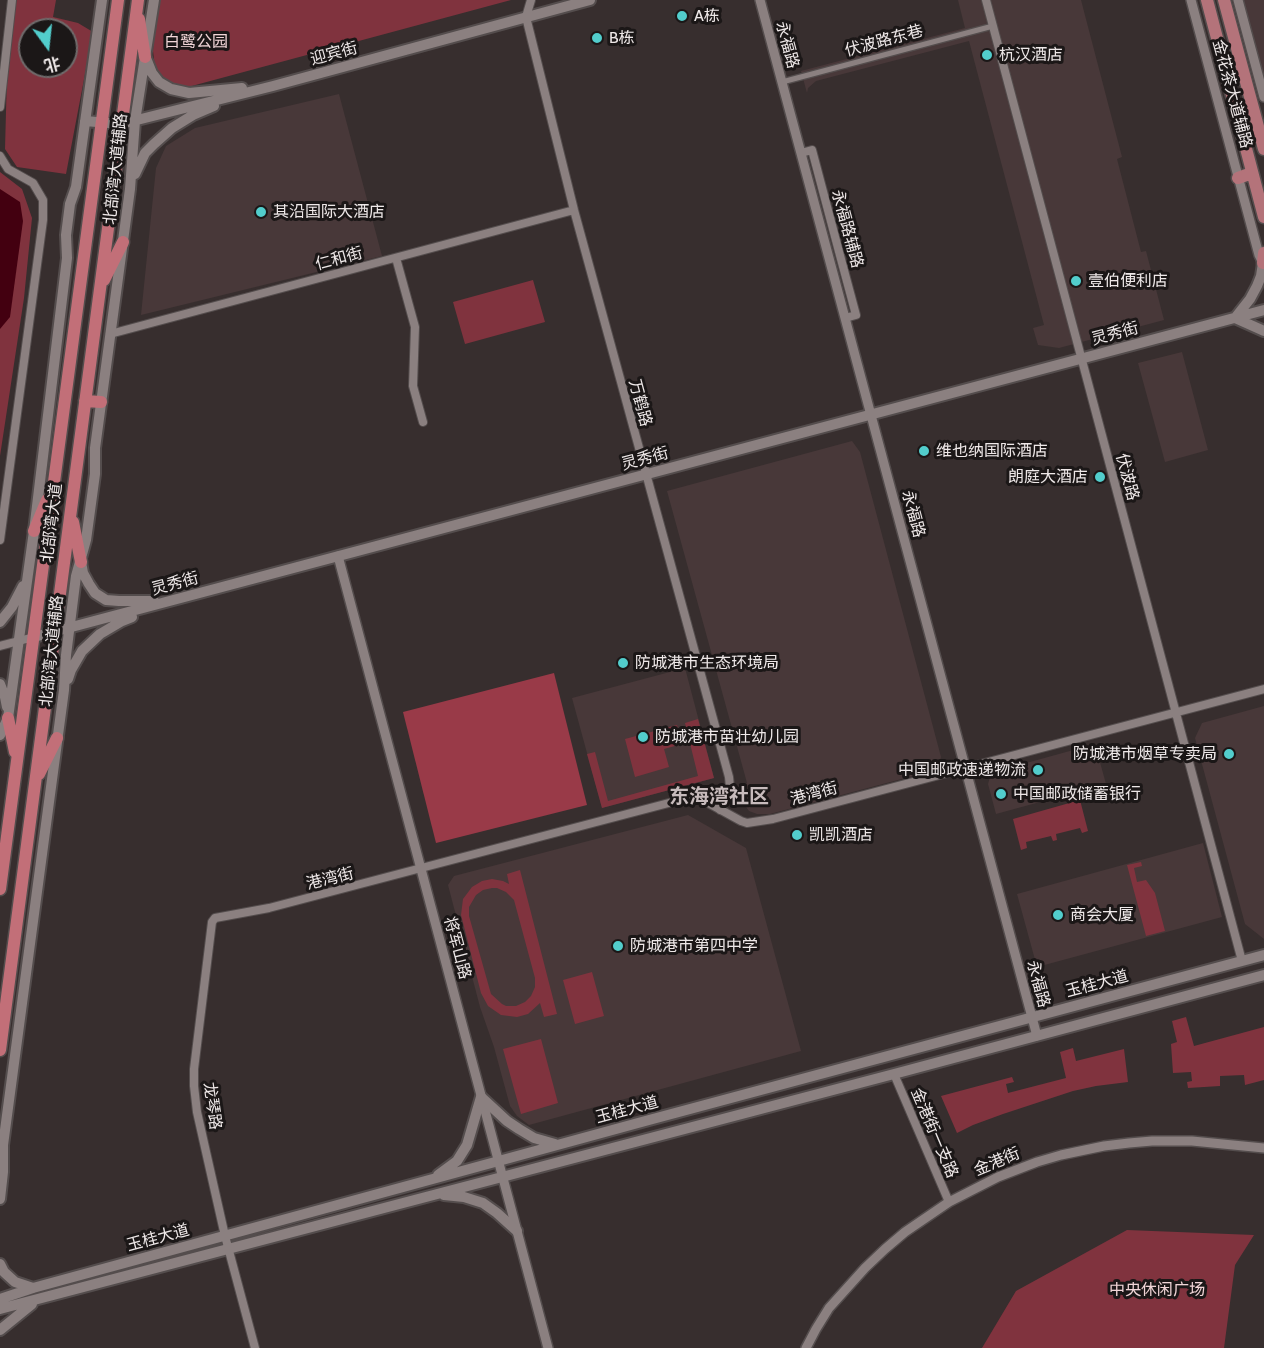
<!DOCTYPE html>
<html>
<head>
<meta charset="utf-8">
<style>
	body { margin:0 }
	#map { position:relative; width:1264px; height:1348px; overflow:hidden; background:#372e2e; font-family:Cabin,"Noto Sans SC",sans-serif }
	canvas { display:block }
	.north { position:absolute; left:18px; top:18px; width:60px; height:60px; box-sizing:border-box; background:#1b1717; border:2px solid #6f6b6b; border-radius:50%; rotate:165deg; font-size:16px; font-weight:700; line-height:24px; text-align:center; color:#eee8e8 }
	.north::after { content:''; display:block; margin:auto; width:21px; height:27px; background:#52cdcc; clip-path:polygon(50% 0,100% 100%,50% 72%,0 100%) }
</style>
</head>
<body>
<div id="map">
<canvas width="1264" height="1348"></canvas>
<div class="north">北</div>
</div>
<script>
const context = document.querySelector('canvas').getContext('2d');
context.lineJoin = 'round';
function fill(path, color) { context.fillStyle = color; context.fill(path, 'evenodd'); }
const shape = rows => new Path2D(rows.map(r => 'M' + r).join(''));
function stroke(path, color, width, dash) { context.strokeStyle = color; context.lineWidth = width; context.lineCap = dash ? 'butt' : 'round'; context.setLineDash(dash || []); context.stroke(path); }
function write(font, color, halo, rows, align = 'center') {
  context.font = font + ' Cabin,"Noto Sans SC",sans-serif'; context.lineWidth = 6; context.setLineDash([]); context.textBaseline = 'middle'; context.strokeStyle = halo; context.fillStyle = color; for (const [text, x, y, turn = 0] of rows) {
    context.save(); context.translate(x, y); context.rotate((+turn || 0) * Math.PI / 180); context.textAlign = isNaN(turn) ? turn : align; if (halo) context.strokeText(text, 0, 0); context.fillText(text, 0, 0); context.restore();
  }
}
const built = shape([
	[958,0,1081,0,1122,157,1117,159,1141,252,1146,251,1164,320,1059,348,1038,345,1033,328,1044,325,969,41,816,81,808,88,807,93,801,71,965,28],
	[1242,0,1264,0,1264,78,1263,78],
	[339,94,382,256,141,315,156,168,166,146,195,128],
	[1182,352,1208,450,1165,462,1138,363],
	[852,441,860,452,941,757,939,764,928,772,770,814,757,814,749,811,744,804,738,785,747,783,667,491],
	[685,668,714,778,602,808,572,698],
	[1264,706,1264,939,1245,924,1195,738,1202,723],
	[1095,744,1106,784,996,814,988,784,990,777,1012,767],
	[688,815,746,848,801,1051,529,1125,517,1116,510,1106,494,1047,480,1007,448,885,454,876],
	[1203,843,1222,917,1037,967,1017,894]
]);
const green = shape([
	[9,0,56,0,53,17,78,23,93,32,66,174,17,167,5,149],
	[30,30,66,30,66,66,30,66],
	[159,0,511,0,188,87,173,84,163,77,155,67,153,51,154,34],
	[0,172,22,189,32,218,24,298,0,456],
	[533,280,545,322,465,344,453,302],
	[698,719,714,778,602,808,587,754,595,752,608,801,698,776,685,723],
	[677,725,682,744,664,749,669,767,635,777,625,739],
	[1080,800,1088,831,1082,833,1080,828,1056,834,1057,840,1053,841,1051,836,1026,842,1027,848,1021,850,1013,819],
	[1141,862,1142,866,1134,868,1137,882,1146,880,1155,893,1165,931,1146,936,1127,865],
	[520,870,557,1014,544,1017,540,1003,528,1014,517,1017,501,1015,488,1006,481,993,461,915,463,899,472,887,482,881,492,879,503,881,509,884,507,874],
	[492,888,497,888,506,892,514,900,535,978,535,987,531,996,525,1002,516,1006,506,1006,502,1004,491,994,469,916,469,907,476,895,483,890],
	[592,972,604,1016,575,1024,563,980],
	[1186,1017,1194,1046,1264,1027,1264,1080,1245,1085,1244,1075,1220,1076,1220,1086,1188,1088,1187,1082,1192,1081,1191,1072,1173,1073,1171,1044,1177,1042,1172,1021],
	[541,1039,558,1103,521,1114,503,1049],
	[1073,1048,1076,1061,1124,1049,1128,1082,1096,1086,1073,1091,1003,1114,973,1125,957,1133,941,1096,1012,1077,1014,1082,1006,1084,1008,1093,1066,1078,1060,1052],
	[1127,1230,1254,1235,1235,1265,1224,1348,982,1348,1016,1291]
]);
const forest = shape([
	[554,673,587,805,436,843,403,712]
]);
const water = shape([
	[0,189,20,202,23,221,10,317,0,329]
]);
const pedestrian = shape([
	[782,82,993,26]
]);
const minor = shape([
	[531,0,526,17,574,210,729,777,730,787,729,796,720,810],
	[986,0,1242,961],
	[0,107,12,0],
	[801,153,812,150,838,248,856,315,845,318],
	[0,156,8,169,33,183,43,200,43,220,0,540],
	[396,258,415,327,413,386,423,422],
	[110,334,574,210],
	[0,646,34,637],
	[894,1074,949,1202],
	[255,1348,225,1236,197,1112,194,1086,194,1069,212,922,215,918,269,908,684,799,694,797,701,799,741,821,747,823,773,819,1264,689]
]);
const tertiary = shape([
	[760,0,1037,1036],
	[1191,0,1259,255,1263,263],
	[1238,0,1264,97],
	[338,556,548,1348],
	[806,1348,816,1329,829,1308,865,1268,885,1249,905,1232,949,1202,998,1177,1037,1162,1061,1155,1104,1146,1129,1143,1152,1141,1192,1141,1264,1148]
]);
const secondary = shape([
	[146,58,152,73,159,82,171,89,189,93,242,88],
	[85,121,121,124,273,86,590,0],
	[135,174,145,153,154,144,172,128,193,115,214,106],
	[1235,318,1250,299,1257,286,1261,276,1263,263],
	[1235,318,1264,331],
	[81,562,83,573,89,584,95,593,106,600,119,601,154,601],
	[0,622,12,607,23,586],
	[34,637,1264,310],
	[68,679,71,670,82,651,100,634,122,621,132,617],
	[0,684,5,697,7,707],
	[0,735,8,718,34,531,67,258,66,235,70,204,76,187,102,0],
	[438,1175,457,1161,467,1145,481,1097,507,1121,519,1129,534,1138,555,1144],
	[444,1195,464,1197,483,1203,497,1213,517,1231],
	[0,1199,3,1172,3,1145,64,690,66,655,76,576,86,540,95,474,95,448,130,189,135,121,154,0],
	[0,1264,4,1272,15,1282,33,1288],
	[0,1299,33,1288,649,1120,1264,955],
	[0,1309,894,1074,1264,975],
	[0,1330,32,1304]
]);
const primary = shape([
	[1207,0,1264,217],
	[1224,0,1264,149],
	[1238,178,1252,173],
	[1263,263,1264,253]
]);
const trunk = shape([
	[139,19,145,57],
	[104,280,123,242],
	[85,401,101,402],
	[73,522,81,562],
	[34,531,47,500],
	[8,718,15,752],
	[39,774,57,738],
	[0,889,118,0],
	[0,1050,138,0]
]);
const markers = [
	[682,16,6,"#52cdcc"],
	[597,38,6,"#52cdcc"],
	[987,55,6,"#52cdcc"],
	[261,212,6,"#52cdcc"],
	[1076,281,6,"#52cdcc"],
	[924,451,6,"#52cdcc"],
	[1100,477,6,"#52cdcc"],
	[623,663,6,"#52cdcc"],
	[643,737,6,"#52cdcc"],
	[1229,754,6,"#52cdcc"],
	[1038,770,6,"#52cdcc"],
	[1001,794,6,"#52cdcc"],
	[797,835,6,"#52cdcc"],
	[1058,915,6,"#52cdcc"],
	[618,946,6,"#52cdcc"]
];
const poiNames = [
	["A栋",694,16],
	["B栋",609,38],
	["杭汉酒店",999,55],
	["其沿国际大酒店",273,212],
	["壹伯便利店",1088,281],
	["维也纳国际酒店",936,451],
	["朗庭大酒店",1088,477,"right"],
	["防城港市生态环境局",635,663],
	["防城港市苗壮幼儿园",655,737],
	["防城港市烟草专卖局",1217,754,"right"],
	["中国邮政速递物流",1026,770,"right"],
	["中国邮政储蓄银行",1013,794],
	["凯凯酒店",809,835],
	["商会大厦",1070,915],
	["防城港市第四中学",630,946]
];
const streetNames = [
	["伏波路东巷",884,41,-15],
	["永福路",787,45,75],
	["迎宾街",334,54,-15],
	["金花茶大道辅路",1232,94,75],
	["北部湾大道辅路",116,169,-84],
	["永福路辅路",847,229,75],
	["仁和街",339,259,-15],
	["灵秀街",1115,334,-15],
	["万鹤路",640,403,75],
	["灵秀街",645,459,-15],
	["伏波路",1127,477,75],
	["永福路",913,514,75],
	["北部湾大道",52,523,-83],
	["灵秀街",175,584,-15],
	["北部湾大道辅路",52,651,-84],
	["港湾街",814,794,-15],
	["港湾街",330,879,-14],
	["将军山路",457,948,75],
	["永福路",1038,984,75],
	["玉桂大道",1097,984,-15],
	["龙琴路",212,1106,82],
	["玉桂大道",627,1110,-15],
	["金港街一支路",934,1133,67],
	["金港街",997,1162,-23],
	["玉桂大道",158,1238,-15]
];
const parkNames = [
	["白鹭公园",196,42],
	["中央休闲广场",1157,1290]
];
const quarterNames = [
	["东海湾社区",719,797]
];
fill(built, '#483839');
fill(green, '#80333e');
fill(forest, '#993a48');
fill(water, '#430010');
stroke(pedestrian, '#544d4d', 8);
stroke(minor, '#544d4d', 10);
stroke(tertiary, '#544d4d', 12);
stroke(secondary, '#544d4d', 14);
stroke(primary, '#544d4d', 15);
stroke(trunk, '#544d4d', 15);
stroke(pedestrian, '#8b8080', 5);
stroke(minor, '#8b8080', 8);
stroke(tertiary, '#8b8080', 9);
stroke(secondary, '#8b8080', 10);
stroke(primary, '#b4737a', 12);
stroke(trunk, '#c26f78', 12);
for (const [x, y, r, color] of markers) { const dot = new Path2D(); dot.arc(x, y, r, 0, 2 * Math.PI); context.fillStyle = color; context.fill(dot); stroke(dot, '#1b1717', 2); }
write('16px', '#eee8e8', '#1b1717', poiNames, 'left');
write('16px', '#eee8e8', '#1b1717', streetNames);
write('16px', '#f1d5d7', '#1b1717', parkNames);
write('bold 20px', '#c7bbbc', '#1b1717', quarterNames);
</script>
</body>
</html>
